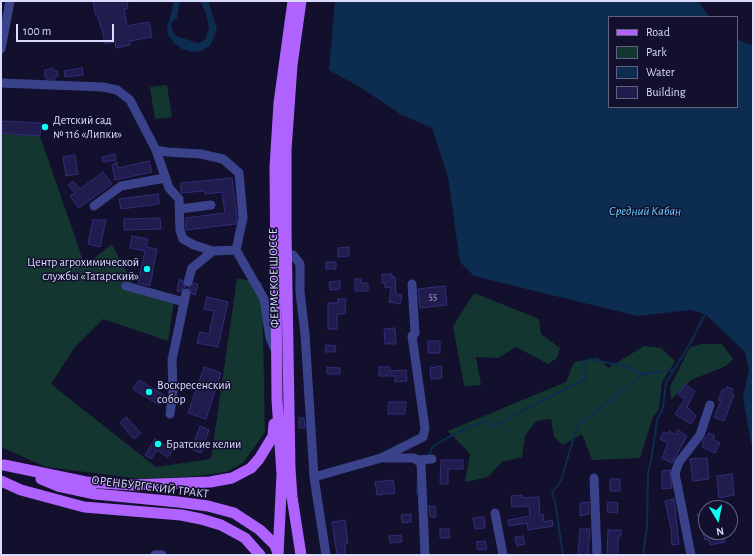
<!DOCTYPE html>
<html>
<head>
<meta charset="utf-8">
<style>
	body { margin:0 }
	#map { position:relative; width:754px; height:556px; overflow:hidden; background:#12102c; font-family:"Alegreya Sans",sans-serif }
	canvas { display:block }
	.frame { position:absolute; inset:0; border:2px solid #dbdbff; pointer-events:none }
	.legend { position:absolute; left:608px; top:16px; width:130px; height:92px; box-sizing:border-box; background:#12102c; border:1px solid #626180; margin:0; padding:5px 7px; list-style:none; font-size:12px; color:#dbdbff }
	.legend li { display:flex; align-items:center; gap:8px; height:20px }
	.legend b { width:20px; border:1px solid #626180 }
	.north { position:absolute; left:698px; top:500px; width:40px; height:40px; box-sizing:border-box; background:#12102c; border:1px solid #626180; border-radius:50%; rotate:170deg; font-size:11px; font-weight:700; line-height:16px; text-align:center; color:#dbdbff }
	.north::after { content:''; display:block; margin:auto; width:14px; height:18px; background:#07fff8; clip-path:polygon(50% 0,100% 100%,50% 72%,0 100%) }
	.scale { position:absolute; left:16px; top:24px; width:98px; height:18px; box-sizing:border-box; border:2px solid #dbdbff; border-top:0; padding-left:5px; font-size:12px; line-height:14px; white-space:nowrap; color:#dbdbff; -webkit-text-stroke:3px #12102c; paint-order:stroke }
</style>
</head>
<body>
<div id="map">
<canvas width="754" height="556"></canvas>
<div class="frame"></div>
<ul class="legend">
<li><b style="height:5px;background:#b062ff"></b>Road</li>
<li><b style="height:11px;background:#133630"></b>Park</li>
<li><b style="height:11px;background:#0c2d4f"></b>Water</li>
<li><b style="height:11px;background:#201c4d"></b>Building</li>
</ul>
<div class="north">N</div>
<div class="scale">100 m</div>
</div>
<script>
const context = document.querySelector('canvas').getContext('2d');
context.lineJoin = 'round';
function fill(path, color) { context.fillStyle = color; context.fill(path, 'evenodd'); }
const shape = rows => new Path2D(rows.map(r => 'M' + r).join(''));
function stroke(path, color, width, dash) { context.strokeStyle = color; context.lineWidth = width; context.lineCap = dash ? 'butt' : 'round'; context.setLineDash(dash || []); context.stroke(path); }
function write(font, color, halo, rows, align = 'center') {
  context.font = font + ' "Alegreya Sans",sans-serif'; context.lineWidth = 3; context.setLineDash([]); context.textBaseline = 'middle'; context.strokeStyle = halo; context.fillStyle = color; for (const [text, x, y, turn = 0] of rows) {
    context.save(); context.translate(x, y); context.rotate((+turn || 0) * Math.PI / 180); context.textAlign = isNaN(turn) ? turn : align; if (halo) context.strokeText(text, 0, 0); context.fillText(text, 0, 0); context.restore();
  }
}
const green = shape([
	[167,85,172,117,155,119,150,87],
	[1,134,40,136,85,266,112,244,133,285,174,302,168,341,103,319,75,347,51,384,156,467,211,459,237,278,262,283,265,432,243,463,226,472,198,476,141,479,46,467,1,447],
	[474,293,539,319,541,334,560,348,557,358,548,364,516,347,498,358,476,357,481,385,464,386,453,326],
	[702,344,722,344,733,359,726,366,691,380,671,400,670,387,690,347],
	[644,346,661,348,675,361,662,382,659,409,653,417,640,458,592,460,582,434,563,445,554,437,551,419,536,421,525,436,522,457,502,462,488,477,465,482,470,454,448,431,566,382,574,362,598,358,608,368]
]);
const water = shape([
	[174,1,180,1,177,18,171,23,173,32,176,36,198,43,205,40,209,29,206,13,200,1,208,1,217,29,210,46,201,51,192,52,182,49,175,44,168,35,167,29],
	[335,1,698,1,709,17,609,17,609,107,737,107,737,39,753,46,753,454,743,397,749,370,745,352,705,314,691,310,637,316,474,276,460,262,448,177,432,128,400,114,363,89,329,70]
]);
const stream = shape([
	[429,455,432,447,449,437,484,421,490,421,494,426,587,378,583,363,589,359,624,366,644,374,673,370],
	[417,494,418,475],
	[563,555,555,502,552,493,561,481,577,426,644,374],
	[643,555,647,526,648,472,651,461,657,420,663,408,666,383,691,342,705,314]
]);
const building = shape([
	[93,1,127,1,128,8,124,9,127,26,149,22,152,37,130,41,130,45,125,46,116,48,115,42,105,44,102,28,101,28,98,16,96,16,93,1],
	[53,68,53,70,57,71,58,76,54,77,55,79,47,79,45,77,45,70,53,68],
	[82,68,83,75,65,77,64,71,82,68],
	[1,121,41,123,40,136,1,133,1,121],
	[115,154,116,160,103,162,102,157,115,154],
	[75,155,78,174,66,176,63,157,75,155],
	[149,161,152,172,115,180,112,165,117,162,118,168,149,161],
	[103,172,112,184,79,208,70,196,75,193,68,185,73,181,80,189,103,172],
	[232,178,237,218,236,224,186,230,186,218,225,213,222,192,205,194,204,191,181,193,181,183,232,178],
	[158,194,159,204,121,209,119,199,158,194],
	[160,218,161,229,124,230,124,219,160,218],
	[93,220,106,220,100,247,88,244,93,220],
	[132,236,148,239,146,247,157,249,150,286,138,283,145,251,130,248,132,236],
	[349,247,349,256,338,257,338,248,349,247],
	[326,262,336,262,336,269,326,269,326,262],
	[382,274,392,274,392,279,392,277,395,277,396,294,402,295,400,304,389,302,391,287,385,288,385,283,382,283,382,274],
	[355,279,361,279,361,283,368,283,368,291,355,291,355,279],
	[179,280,182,280,185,287,180,292,177,291,179,280],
	[340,281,340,289,330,290,329,282,340,281],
	[194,283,198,284,195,295,192,294,189,288,194,283],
	[445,286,447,305,420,308,418,289,445,286],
	[207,297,228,302,218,347,197,343,200,332,209,334,214,311,204,309,207,297],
	[338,299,346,299,345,314,337,314,337,329,328,329,328,303,338,303,338,299],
	[395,328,396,344,385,344,384,329,395,328],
	[428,341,440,341,440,353,428,353,428,341],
	[326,345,336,346,335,352,325,352,326,345],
	[441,366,442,378,431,379,430,368,441,366],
	[204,367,221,373,206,419,188,413,204,367],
	[327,367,340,368,340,374,327,374,327,367],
	[379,367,390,367,390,371,406,370,407,381,395,382,395,376,379,376,379,367],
	[139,380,165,396,159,405,133,389,139,380],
	[685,384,695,391,687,407,696,416,691,424,675,414,685,399,678,395,685,384],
	[727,387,733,389,731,393,734,395,724,421,714,417,721,401,718,400,723,389,725,390,727,387],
	[389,402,406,402,405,414,388,414,389,402],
	[126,417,141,433,134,439,120,423,126,417],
	[299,418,304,418,305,428,299,428,299,418],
	[200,426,209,430,201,453,192,449,200,426],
	[678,430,687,436,672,463,662,458,668,443,660,439,664,432,667,434,669,431,676,435,678,430],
	[709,433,715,436,713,439,720,443,715,453,702,447,704,443,702,442,709,433],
	[155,439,173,450,168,457,157,450,151,459,145,455,155,439],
	[707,458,709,479,693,481,690,459,707,458],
	[441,460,463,460,463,469,448,469,448,484,440,484,441,460],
	[670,470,672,488,662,489,662,471,670,470],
	[732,474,734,495,719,498,717,476,732,474],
	[610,479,620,479,620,491,610,491,610,479],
	[393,480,395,493,377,495,375,482,393,480],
	[522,495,522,498,539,497,540,515,543,514,544,522,552,520,553,526,528,530,527,523,509,526,508,520,530,516,529,506,512,507,511,496,522,495],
	[674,499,679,544,672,545,671,534,672,534,665,501,674,499],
	[589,502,589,514,580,516,580,503,589,502],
	[608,502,618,503,617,513,607,512,608,502],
	[429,506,435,506,436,517,430,517,429,506],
	[706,512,706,532,719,532,720,537,723,536,725,542,710,545,708,539,705,540,697,514,706,512],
	[411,514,411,522,402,523,401,515,411,514],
	[484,517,485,528,475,529,473,518,484,517],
	[345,520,348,543,345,544,345,555,337,555,332,522,345,520],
	[440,529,449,529,450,538,440,538,440,529],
	[580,529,590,529,588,555,578,555,580,529],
	[608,530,621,530,621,536,618,536,618,555,607,555,608,530],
	[401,535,402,542,390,543,389,536,401,535],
	[523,536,525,544,517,546,515,537,523,536],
	[485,541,487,549,478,550,476,542,485,541]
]);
const minor = shape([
	[1,49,10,1],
	[1,83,103,87,117,90,130,100,156,150,167,152,201,154,223,159,239,173,243,218,236,250,264,299,270,338,276,352],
	[156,150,169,188,179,199,180,230,183,239,194,245,213,251],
	[94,206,121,186,165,178],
	[180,209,211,205],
	[286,255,293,255,300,264,300,292,305,334,314,477,326,555],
	[188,282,192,268,213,251,236,250],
	[126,286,184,302],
	[170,414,173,391,172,360,186,293],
	[385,458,414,458,421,463,425,555],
	[418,460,432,459],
	[314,477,381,458,423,437,425,428,412,336,415,333,412,284],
	[594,478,597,555],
	[495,513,503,555],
	[155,555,162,555],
	[691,555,675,473,679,462,700,435,710,405]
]);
const major = shape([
	[301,1,292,65,286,150,286,230,290,469,292,497,301,555],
	[4,465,86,482,132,485,210,482,232,478,251,468,259,459,273,436,274,424],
	[41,479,58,486,95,494,178,502,208,506,234,513,260,530,275,545,278,553],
	[1,481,21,490,84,507,181,515,201,519,221,525,245,538,260,555],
	[278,555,282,474,277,400,275,167,279,103,293,1]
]);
const markers = [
	[45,127,4,"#07fff8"],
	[147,269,4,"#07fff8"],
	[149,392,4,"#07fff8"],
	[158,444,4,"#07fff8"]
];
const numberNames = [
	["55",433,297]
];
const poiNames = [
	["Детский сад",53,120],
	["№ 116 «Липки»",53,134],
	["Центр агрохимической",139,262,"right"],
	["службы «Татарский»",139,276,"right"],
	["Воскресенский",157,385],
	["собор",157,399],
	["Братские келии",166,444]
];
const streetNames = [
	["ФЕРМСКОЕ ШОССЕ",274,278,-91],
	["ОРЕНБУРГСКИЙ ТРАКТ",150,487,7]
];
const waterNames = [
	["Средний Кабан",645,211]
];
fill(green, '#133630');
fill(water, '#0c2d4f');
stroke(stream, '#0c2d4f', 2);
fill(building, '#201c4d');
stroke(building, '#332d7a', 1);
stroke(minor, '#3a428c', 9);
stroke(major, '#b062ff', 11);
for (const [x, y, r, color] of markers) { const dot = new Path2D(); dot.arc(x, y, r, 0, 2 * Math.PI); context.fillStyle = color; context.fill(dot); stroke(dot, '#12102c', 1.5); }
write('10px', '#acabd2', null, numberNames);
write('12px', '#dbdbff', '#12102c', poiNames, 'left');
write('12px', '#dbdbff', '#12102c', streetNames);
write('italic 13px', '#69cdff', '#12102c', waterNames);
</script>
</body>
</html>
